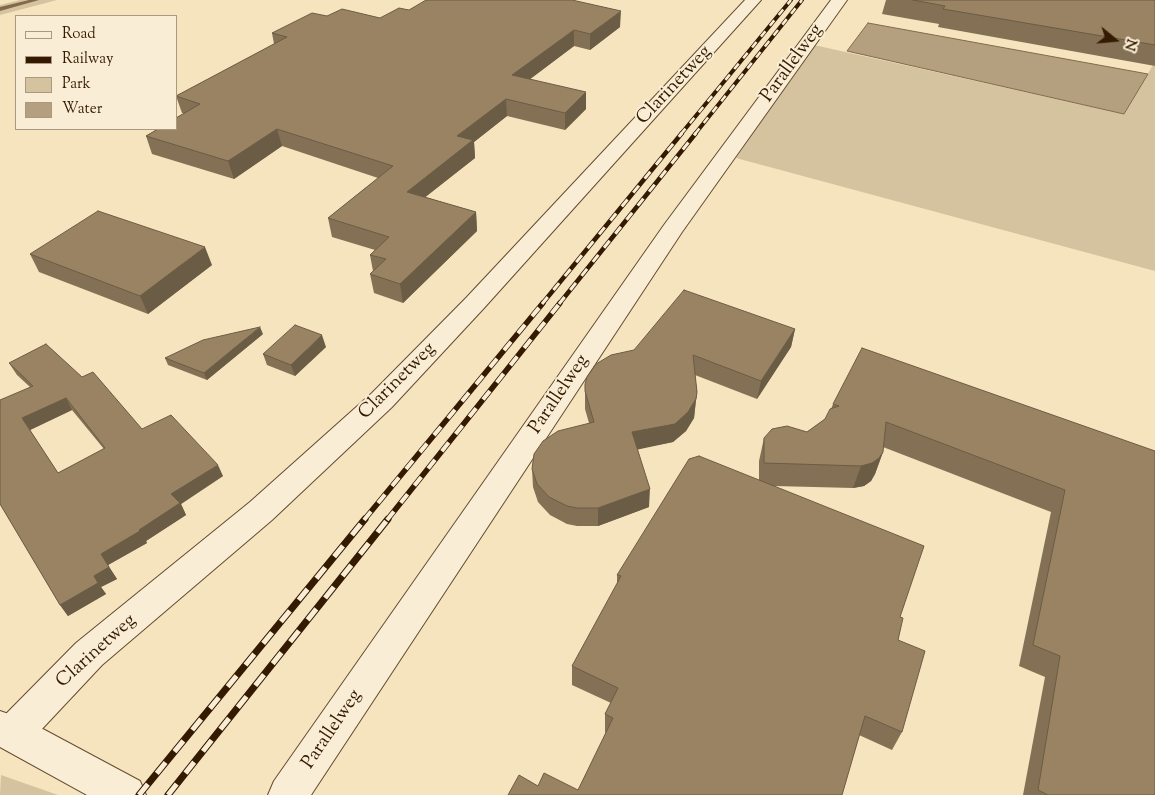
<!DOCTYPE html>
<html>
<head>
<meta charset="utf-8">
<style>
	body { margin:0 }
	#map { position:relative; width:1155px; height:795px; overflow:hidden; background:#f6e4be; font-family:"Sorts Mill Goudy",serif }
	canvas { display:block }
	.legend { position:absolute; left:15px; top:15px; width:162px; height:115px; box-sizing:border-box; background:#f9edd5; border:1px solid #aa9980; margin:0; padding:6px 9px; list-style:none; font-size:15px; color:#341a01 }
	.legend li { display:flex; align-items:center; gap:10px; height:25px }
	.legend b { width:25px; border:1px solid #aa9980 }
	.north { position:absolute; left:1090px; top:15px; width:50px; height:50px; -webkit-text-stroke:4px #f9edd5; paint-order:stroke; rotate:107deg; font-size:14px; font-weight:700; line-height:20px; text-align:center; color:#341a01 }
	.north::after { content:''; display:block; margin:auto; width:18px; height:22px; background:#341a01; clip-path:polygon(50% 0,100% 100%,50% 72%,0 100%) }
</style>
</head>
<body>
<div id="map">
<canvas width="1155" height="795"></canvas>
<ul class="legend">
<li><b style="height:6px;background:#f9edd5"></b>Road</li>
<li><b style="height:6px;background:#341a01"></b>Railway</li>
<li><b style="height:14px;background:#d5c29e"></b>Park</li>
<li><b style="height:14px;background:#b49f7e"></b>Water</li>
</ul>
<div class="north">N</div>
</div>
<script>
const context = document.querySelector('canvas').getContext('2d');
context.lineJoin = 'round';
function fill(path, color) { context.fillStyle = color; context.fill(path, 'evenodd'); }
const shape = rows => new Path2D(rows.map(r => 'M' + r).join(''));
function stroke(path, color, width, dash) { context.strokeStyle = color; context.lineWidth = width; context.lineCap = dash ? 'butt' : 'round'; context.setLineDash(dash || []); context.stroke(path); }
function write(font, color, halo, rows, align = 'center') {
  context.font = font + ' "Sorts Mill Goudy",serif'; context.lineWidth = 4; context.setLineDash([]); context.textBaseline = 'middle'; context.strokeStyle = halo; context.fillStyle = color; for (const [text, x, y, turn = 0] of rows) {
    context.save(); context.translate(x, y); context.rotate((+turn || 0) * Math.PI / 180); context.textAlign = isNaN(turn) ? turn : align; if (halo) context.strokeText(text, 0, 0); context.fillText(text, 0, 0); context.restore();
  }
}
const green = shape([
	[20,0,57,0,0,15,0,5],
	[814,45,1124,114,1153,65,1155,66,1155,271,736,158],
	[1,775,58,795,0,795]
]);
const water = shape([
	[868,23,1148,74,1124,114,847,51,868,23]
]);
const stream = shape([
	[29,0,39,0,0,11,0,7,29,0]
]);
const minor = shape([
	[745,0,761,0,484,308,392,407,272,520,102,665,26,746,13,751,0,746,0,720,76,643,250,502,372,393,466,298,745,0],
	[831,0,847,0,682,232,311,795,268,795,274,781,664,225,831,0]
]);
const tertiary = shape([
	[0,711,26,720,140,781,146,795,87,795,0,747,0,711]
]);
const railFar3 = shape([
	[681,134,791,0],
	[695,134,802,0]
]);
const railFar2 = shape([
	[542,304,682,133],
	[559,304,696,133]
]);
const railFar1 = shape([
	[364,520,543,303],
	[387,520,560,303]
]);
const rail = shape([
	[139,795,365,519],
	[168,795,388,519]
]);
const wall = shape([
	[886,0,1155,0,1155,66,938,27,939,24,882,14],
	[409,10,620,27,590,50,574,46,530,79,586,109,565,130,507,116,474,142,475,158,425,197,476,212,477,231,403,303,374,293,370,274,373,271,370,255,375,250,332,237,328,218,378,178,282,146,234,179,152,154,146,136,184,113,182,113,176,96,274,44,272,33,327,16,380,18],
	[30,254,212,265,148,314,39,272],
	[795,329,791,347,757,399,695,375,697,392,694,418,686,431,673,442,637,449,649,507,598,526,577,526,567,524,550,515,538,502,533,487,532,469,589,423,585,409,585,384],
	[263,334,207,380,168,365,165,358],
	[326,347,295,376,267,365,263,354],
	[9,363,82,377,142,429,223,476,181,504,186,515,146,541,147,543,108,565,117,579,101,587,106,594,68,616,60,605,0,504,30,387,17,375],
	[72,410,104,449,58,473,30,430],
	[833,404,1155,451,1155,795,1023,795,1045,677,1019,666,1051,512,883,447,883,452,875,474,871,481,864,486,853,488,774,486,900,617,898,640,902,732,892,750,859,735,842,795,508,795,538,786,578,790,606,733,605,732,605,714,611,703,572,685,572,666,617,584,617,575,759,480,759,461,764,438,807,432,825,419,831,409]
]);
const shadedWall = shape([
	[621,11,620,27,590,50,590,34],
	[574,30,574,46,513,92,512,75],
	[586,92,586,109,565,130,565,113],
	[506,99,507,116,474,142,475,158,409,210,407,192,457,136],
	[277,129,282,146,234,179,228,161],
	[476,212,477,231,403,303,400,284],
	[205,247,212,265,148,314,140,296],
	[260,327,263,334,207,380,204,373],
	[795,329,791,347,757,399,761,381],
	[322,335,326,347,295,376,291,365],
	[66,398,72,410,30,430,22,418],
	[696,399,694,418,686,431,673,442,631,451,632,432],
	[883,452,875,474,871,481,864,486,853,488,861,466],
	[218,465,223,476,181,504,186,515,146,541,147,543,108,565,101,554,139,530,171,494],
	[650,489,649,507,598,526,598,508],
	[109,567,117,579,101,587,106,594,68,616,60,605,94,576]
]);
const building = shape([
	[426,0,572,0,621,11,590,34,574,30,512,75,586,92,565,113,506,99,457,136,473,140,407,192,476,212,400,284,370,274,386,259,370,255,389,237,328,218,393,166,277,129,228,161,146,136,158,129,176,129,176,118,200,104,176,96,287,37,272,33,312,13,327,16,342,9,380,18,399,8,409,10,426,0],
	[913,0,1155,0,1155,45,943,9,945,6,913,0],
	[98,211,205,247,140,296,30,254,98,211],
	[684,290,795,329,761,381,693,355,697,392,696,399,688,412,675,424,632,432,650,489,598,508,577,508,567,506,549,497,537,484,532,469,534,454,543,441,558,431,594,422,585,391,585,384,587,377,596,364,611,355,634,350,684,290],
	[295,325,322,335,291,365,263,354,295,325],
	[260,327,204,373,165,358,203,340,260,327],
	[46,344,82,377,93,372,142,429,171,415,218,465,171,494,180,503,139,530,140,531,101,554,109,567,94,576,98,583,60,605,0,504,0,400,33,386,9,363,46,344],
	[66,398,105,448,58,473,22,418,66,398],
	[862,348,1155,451,1155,795,1048,795,1038,790,1060,656,1033,645,1065,490,886,422,883,452,879,458,872,463,861,466,764,463,764,438,772,429,787,426,807,432,825,419,830,409,839,406,833,404,862,348],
	[699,456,924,546,900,617,903,618,898,640,925,651,902,732,865,716,842,795,508,795,519,775,538,786,544,773,578,790,613,718,605,714,618,688,572,666,621,576,617,575,689,459,699,456]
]);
const streetNames = [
	["Parallelweg",793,64,-54],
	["Clarinetweg",675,86,-47],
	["Clarinetweg",398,382,-45],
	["Parallelweg",560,395,-56],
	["Clarinetweg",97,652,-42],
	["Parallelweg",333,730,-56]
];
fill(green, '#d5c29e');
fill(water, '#b49f7e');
stroke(water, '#816a4c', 1);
fill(stream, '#816a4c');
stroke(minor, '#644c30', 2);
stroke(tertiary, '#644c30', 2);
fill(minor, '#f9edd5');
fill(tertiary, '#f9edd5');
stroke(railFar3, '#341a01', 4);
stroke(railFar2, '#341a01', 4.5);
stroke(railFar1, '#341a01', 5.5);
stroke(rail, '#341a01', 7);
stroke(railFar3, '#f9edd5', 2.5, [7]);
stroke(railFar2, '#f9edd5', 3, [9]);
stroke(railFar1, '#f9edd5', 4, [11]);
stroke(rail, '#f9edd5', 5, [14]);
fill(wall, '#847155');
fill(shadedWall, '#6b5c45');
fill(building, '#998363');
stroke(building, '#6b5c45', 1);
write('19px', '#341a01', '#f9edd5', streetNames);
</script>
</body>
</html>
